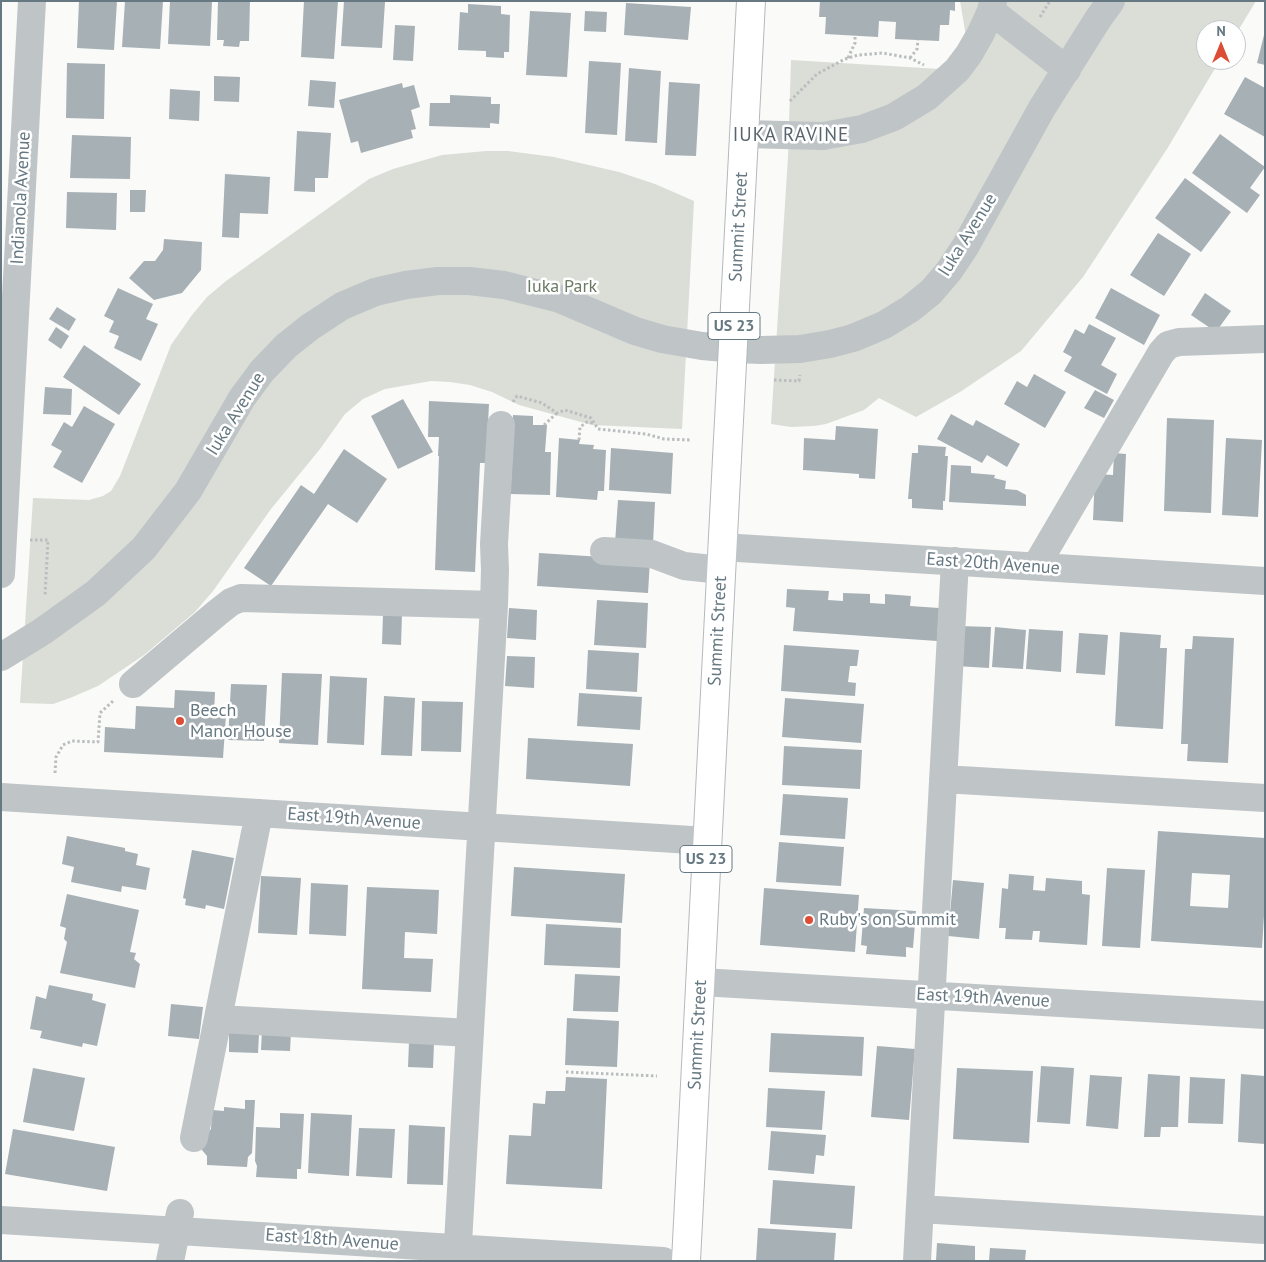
<!DOCTYPE html>
<html>
<head>
<meta charset="utf-8">
<style>
	body { margin:0 }
	#map { position:relative; width:1266px; height:1262px; overflow:hidden; background:#fafaf8; font-family:"PT Sans",sans-serif }
	canvas { display:block }
	.frame { position:absolute; inset:0; border:2px solid #667881; pointer-events:none }
	.north { position:absolute; left:1196px; top:20px; width:50px; height:50px; box-sizing:border-box; background:#fff; border:1px solid #c2c9cd; border-radius:50%; rotate:0deg; font-size:14px; font-weight:700; line-height:20px; text-align:center; color:#667881 }
	.north::after { content:''; display:block; margin:auto; width:18px; height:22px; background:#dc4d35; clip-path:polygon(50% 0,100% 100%,50% 72%,0 100%) }
</style>
</head>
<body>
<div id="map">
<canvas width="1266" height="1262"></canvas>
<div class="frame"></div>
<div class="north">N</div>
</div>
<script>
const context = document.querySelector('canvas').getContext('2d');
context.lineJoin = 'round';
function fill(path, color) { context.fillStyle = color; context.fill(path, 'evenodd'); }
const shape = rows => new Path2D(rows.map(r => 'M' + r).join(''));
function stroke(path, color, width, dash) { context.strokeStyle = color; context.lineWidth = width; context.lineCap = dash ? 'butt' : 'round'; context.setLineDash(dash || []); context.stroke(path); }
function write(font, color, halo, rows, align = 'center') {
  context.font = font + ' "PT Sans",sans-serif'; context.lineWidth = 5; context.setLineDash([]); context.textBaseline = 'middle'; context.strokeStyle = halo; context.fillStyle = color; for (const [text, x, y, turn = 0] of rows) {
    context.save(); context.translate(x, y); context.rotate((+turn || 0) * Math.PI / 180); context.textAlign = isNaN(turn) ? turn : align; if (halo) context.strokeText(text, 0, 0); context.fillText(text, 0, 0); context.restore();
  }
}
const green = shape([
	[960,1,1256,1,1236,34,1236,30,1206,30,1206,60,1220,60,1167,149,1083,277,1021,351,960,392,916,417,879,398,864,410,826,424,814,426,791,427,771,424,788,157,791,60,957,70,969,54],
	[486,151,508,151,554,157,619,172,655,184,694,201,682,429,592,425,519,405,492,392,470,385,450,382,431,381,385,389,363,399,345,414,320,449,271,509,213,591,195,612,144,655,98,686,70,698,53,704,20,703,33,498,89,500,103,496,111,491,120,476,171,345,192,315,207,297,226,281,369,179,393,169,442,155]
]);
const building = shape([
	[79,1,117,1,114,50,77,48],
	[125,1,163,1,160,49,122,47],
	[170,1,212,1,210,46,168,44],
	[218,1,250,1,249,41,240,41,239,47,223,46,224,40,217,40],
	[304,1,338,1,334,59,301,57],
	[344,1,385,2,382,48,341,46],
	[820,1,955,1,955,11,950,10,949,25,940,25,939,41,895,39,896,22,879,21,878,37,825,34,826,17,819,17],
	[626,3,691,7,688,40,624,35],
	[468,4,501,6,501,14,510,15,509,52,504,52,504,58,486,57,486,51,458,50,460,12,468,13],
	[530,11,571,13,567,77,526,75],
	[585,11,607,12,606,32,584,31],
	[395,25,415,26,413,61,393,60],
	[1264,35,1265,35,1265,65,1257,63],
	[589,61,621,63,617,135,585,133],
	[67,63,105,64,104,119,66,118],
	[629,68,661,71,657,143,625,141],
	[214,76,240,77,239,102,214,101],
	[1245,77,1265,88,1265,137,1224,114],
	[310,80,336,82,334,108,308,106],
	[669,82,700,84,696,156,665,155],
	[402,83,403,88,414,85,420,107,411,110,416,129,411,130,413,138,361,153,358,141,351,143,339,100],
	[170,89,200,91,199,121,169,119],
	[450,95,491,97,491,104,500,104,499,124,490,123,490,128,429,126,430,103,450,103],
	[297,131,331,133,328,178,315,178,315,192,294,191],
	[1220,134,1265,167,1250,188,1260,195,1247,213,1192,173],
	[72,135,131,137,130,179,70,178],
	[225,174,270,177,268,214,240,213,239,238,222,237],
	[1185,178,1231,212,1201,252,1155,218],
	[130,190,146,190,145,212,130,212],
	[67,192,117,193,116,230,66,228],
	[1158,233,1191,254,1164,296,1130,275],
	[164,239,202,242,201,270,182,293,154,300,129,278,144,261,155,261,163,250],
	[118,288,153,304,146,319,158,324,141,361,114,348,119,336,109,332,114,321,104,316],
	[1111,288,1160,315,1144,345,1095,318],
	[1205,293,1231,311,1216,332,1191,315],
	[57,307,76,319,69,331,49,319],
	[1089,324,1116,338,1101,365,1117,374,1107,394,1064,371,1072,357,1063,352,1075,329,1084,334],
	[56,327,69,336,61,349,48,340],
	[84,345,141,384,119,415,63,377],
	[1034,374,1066,392,1045,428,1004,404,1017,381,1027,387],
	[45,387,72,389,71,415,43,414],
	[1095,390,1114,400,1104,418,1084,408],
	[403,399,433,452,398,469,371,416],
	[429,401,489,404,486,463,480,463,475,572,435,570,439,456,438,456,439,437,428,437],
	[84,406,115,424,82,483,53,467,62,451,51,445,64,422,72,427],
	[951,414,973,426,976,420,1020,444,1007,467,987,455,982,463,937,439],
	[513,415,533,416,533,425,547,425,545,452,551,452,550,495,510,494],
	[1167,418,1214,420,1211,513,1164,511],
	[836,426,878,429,875,479,859,478,859,474,803,470,804,438,835,440],
	[559,438,580,440,579,444,594,445,593,449,606,450,604,491,598,491,597,500,556,497],
	[1226,438,1262,440,1258,517,1222,515],
	[918,445,946,447,945,456,948,456,945,501,943,501,943,510,912,508,912,499,908,499,912,453,918,453],
	[611,448,673,453,671,494,609,490],
	[344,449,387,479,357,523,328,504,271,586,244,568,301,485,314,494],
	[1114,453,1126,454,1123,522,1093,520,1095,474,1113,475],
	[951,465,971,466,971,473,995,475,994,478,1006,481,1005,489,1017,490,1026,495,1026,506,949,502],
	[618,500,655,502,653,545,615,543],
	[539,553,650,560,648,593,537,586],
	[787,589,829,591,828,600,843,601,843,593,870,594,870,603,885,604,885,594,911,596,910,606,939,608,937,641,793,631,795,608,786,607],
	[597,600,648,603,646,648,594,645],
	[509,608,537,610,536,640,507,638],
	[383,614,402,614,401,645,382,644],
	[958,626,991,627,989,668,956,666],
	[995,627,1026,630,1023,669,992,667],
	[1029,629,1063,631,1061,672,1026,669],
	[1120,632,1161,635,1160,648,1167,648,1163,729,1115,726],
	[1079,633,1108,635,1105,675,1076,673],
	[1193,636,1234,638,1228,763,1187,761,1188,744,1181,744,1185,649,1192,649],
	[784,645,859,650,857,666,850,666,848,682,856,683,855,696,781,691],
	[588,650,639,653,637,692,586,689],
	[507,656,535,657,534,688,505,686],
	[282,673,322,674,318,745,279,743],
	[330,676,367,678,364,745,327,743],
	[231,684,267,685,264,741,228,740],
	[175,690,215,692,214,714,226,715,223,758,104,752,105,727,135,729,136,706,174,708],
	[579,693,642,697,640,730,577,726],
	[384,696,415,698,412,756,381,755],
	[785,698,864,704,861,743,782,737],
	[422,701,463,702,461,752,421,751],
	[528,738,633,744,630,786,526,779],
	[784,746,862,750,860,789,782,785],
	[783,794,848,798,845,839,780,835],
	[1158,831,1265,838,1265,899,1262,948,1151,941],
	[1192,873,1230,875,1228,908,1190,906],
	[67,836,125,848,125,851,138,854,136,865,150,868,146,890,122,886,121,892,71,882,74,867,62,864],
	[779,842,844,847,841,886,776,882],
	[192,850,234,858,224,909,206,905,205,909,185,905,186,899,183,898],
	[514,867,625,874,622,923,511,916],
	[1107,868,1145,870,1140,948,1102,946],
	[1009,874,1034,876,1033,890,1045,891,1046,878,1082,881,1082,894,1090,895,1087,945,1039,942,1040,931,1033,931,1032,940,1005,939,1006,928,999,928,1002,888,1008,889],
	[261,876,301,878,297,935,258,933],
	[953,880,984,883,979,939,948,936],
	[311,883,348,885,346,936,309,934],
	[367,887,439,890,437,934,405,932,404,958,433,959,431,992,362,989],
	[764,888,859,895,855,952,760,945],
	[67,894,139,910,130,952,136,953,134,959,140,964,135,988,60,973,67,942,64,939,66,928,60,926],
	[864,908,916,911,913,948,906,947,906,957,866,954,867,946,861,945],
	[546,924,621,928,620,968,544,965],
	[575,974,620,976,618,1012,573,1011],
	[49,985,93,994,92,1000,106,1004,97,1046,83,1043,82,1047,40,1038,42,1031,30,1029,36,996,46,999],
	[171,1004,203,1007,199,1039,168,1036],
	[567,1018,619,1021,617,1067,565,1065],
	[262,1030,291,1032,290,1051,261,1050],
	[229,1032,259,1034,258,1053,229,1052],
	[771,1033,864,1037,862,1076,769,1072],
	[409,1042,434,1043,433,1068,408,1067],
	[877,1046,915,1049,909,1120,871,1117],
	[1041,1066,1074,1068,1070,1124,1037,1122],
	[33,1068,85,1078,74,1131,23,1122],
	[957,1068,1033,1071,1029,1143,953,1139],
	[1148,1074,1180,1076,1178,1127,1161,1127,1160,1137,1144,1137],
	[1241,1074,1265,1076,1265,1144,1238,1142],
	[1090,1075,1122,1077,1118,1129,1086,1126],
	[566,1077,607,1079,602,1189,506,1184,509,1135,531,1136,533,1103,545,1104,546,1091,565,1091],
	[1190,1077,1225,1079,1223,1124,1188,1123],
	[768,1088,825,1091,822,1130,766,1127],
	[245,1100,255,1100,252,1153,248,1157,247,1167,207,1165,207,1156,202,1150,203,1138,211,1129,212,1110,224,1111,224,1107,245,1109],
	[280,1113,304,1114,301,1169,297,1169,297,1179,256,1177,257,1166,255,1161,256,1127,280,1128],
	[311,1113,352,1115,349,1176,308,1173],
	[409,1125,445,1127,443,1185,407,1184],
	[359,1128,395,1129,392,1178,356,1176],
	[13,1129,115,1147,107,1191,5,1174],
	[771,1131,826,1135,824,1156,816,1155,814,1174,768,1170],
	[773,1180,855,1186,852,1229,770,1224],
	[758,1228,836,1233,834,1261,756,1261],
	[937,1243,975,1246,975,1261,936,1261],
	[990,1248,1026,1250,1025,1261,989,1261]
]);
const path = shape([
	[1040,17,1050,1],
	[848,58,855,43,855,36],
	[910,58,917,49,918,40],
	[790,101,817,74,845,59,858,55,883,53,910,58,924,65],
	[774,380,799,381,800,375],
	[513,402,517,396,542,403,557,413,565,410,591,418,598,429,646,434,664,439,692,440],
	[544,425,557,413],
	[579,440,580,427,587,422,593,423],
	[30,540,48,540,45,596],
	[55,773,56,757,63,745,72,741,98,742,100,713,113,701],
	[566,1072,657,1076]
]);
const minor = shape([
	[991,11,1067,70],
	[744,134,823,136,862,129,894,117,927,97,957,70,969,54,981,33,991,11,993,1],
	[722,547,1265,581],
	[604,551,652,554,684,566,721,570],
	[1036,566,1161,353,1168,345,1179,342,1265,339],
	[1,574,32,1],
	[1,657,43,631,96,593,144,548,188,491,242,398,262,371,286,346,310,327,342,306,375,292,406,285,438,281,469,281,504,285,560,299,635,331,662,339,702,346,736,349,761,350,800,349,830,344,853,338,884,325,910,309,931,292,949,271,965,247,1042,108,1098,19,1111,1],
	[133,684,217,613,231,602,241,598,494,605],
	[943,779,1265,798],
	[1,797,707,841],
	[701,982,1265,1015],
	[219,1019,470,1033],
	[194,1138,259,813],
	[920,1209,1265,1230],
	[1,1220,663,1261],
	[170,1261,180,1213],
	[457,1261,494,605,495,570,494,544,501,425],
	[917,1261,955,561]
]);
const major = shape([
	[741,193,751,1],
	[686,1261,727,458]
]);
const majorBridge = shape([
	[727,458,741,193]
]);
const markers = [
	[180,721,5,"#dc4d35"],
	[809,920,5,"#dc4d35"]
];
const shields = [
	[734,326,52],
	[706,859,52]
];
const shieldNames = [
	["US 23",734,326],
	["US 23",706,859]
];
const streetNames = [
	["Indianola Avenue",21,198,-87],
	["Summit Street",739,227,-87],
	["Iuka Avenue",968,235,-58],
	["Iuka Avenue",236,414,-58],
	["East 20th Avenue",993,564,4],
	["Summit Street",718,631,-87],
	["East 19th Avenue",354,819,4],
	["East 19th Avenue",983,998,3],
	["Summit Street",698,1035,-87],
	["East 18th Avenue",332,1240,4]
];
const parkNames = [
	["Iuka Park",562,287]
];
const poiNames = [
	["Beech",190,711],
	["Manor House",190,732],
	["Ruby's on Summit",819,920]
];
const neighbourhoodNames = [
	["IUKA RAVINE",791,136]
];
fill(green, '#daded7');
fill(building, '#a6b0b5');
stroke(major, '#b3b9bc', 30);
stroke(path, '#babec0', 3, [2.5, 2.5]);
stroke(minor, '#bfc4c7', 28);
stroke(major, '#fff', 28);
stroke(majorBridge, '#b3b9bc', 30, []);
stroke(majorBridge, '#fff', 28);
for (const [x, y, r, color] of markers) { const dot = new Path2D(); dot.arc(x, y, r, 0, 2 * Math.PI); context.fillStyle = color; context.fill(dot); stroke(dot, '#fff', 2); }
for (const [x, y, w] of shields) { const box = new Path2D(); box.roundRect(x - w / 2, y - 13.5, w, 27, 4); context.fillStyle = '#fff'; context.fill(box); stroke(box, '#667881', 1); }
write('bold 16px', '#667881', null, shieldNames);
write('18px', '#667881', '#fff', streetNames);
write('18px', '#6a7a65', '#fff', parkNames);
write('18px', '#667881', '#fff', poiNames, 'left');
context.letterSpacing = '1px';
write('19px', '#58656d', '#fff', neighbourhoodNames);
context.letterSpacing = '0px';
</script>
</body>
</html>
